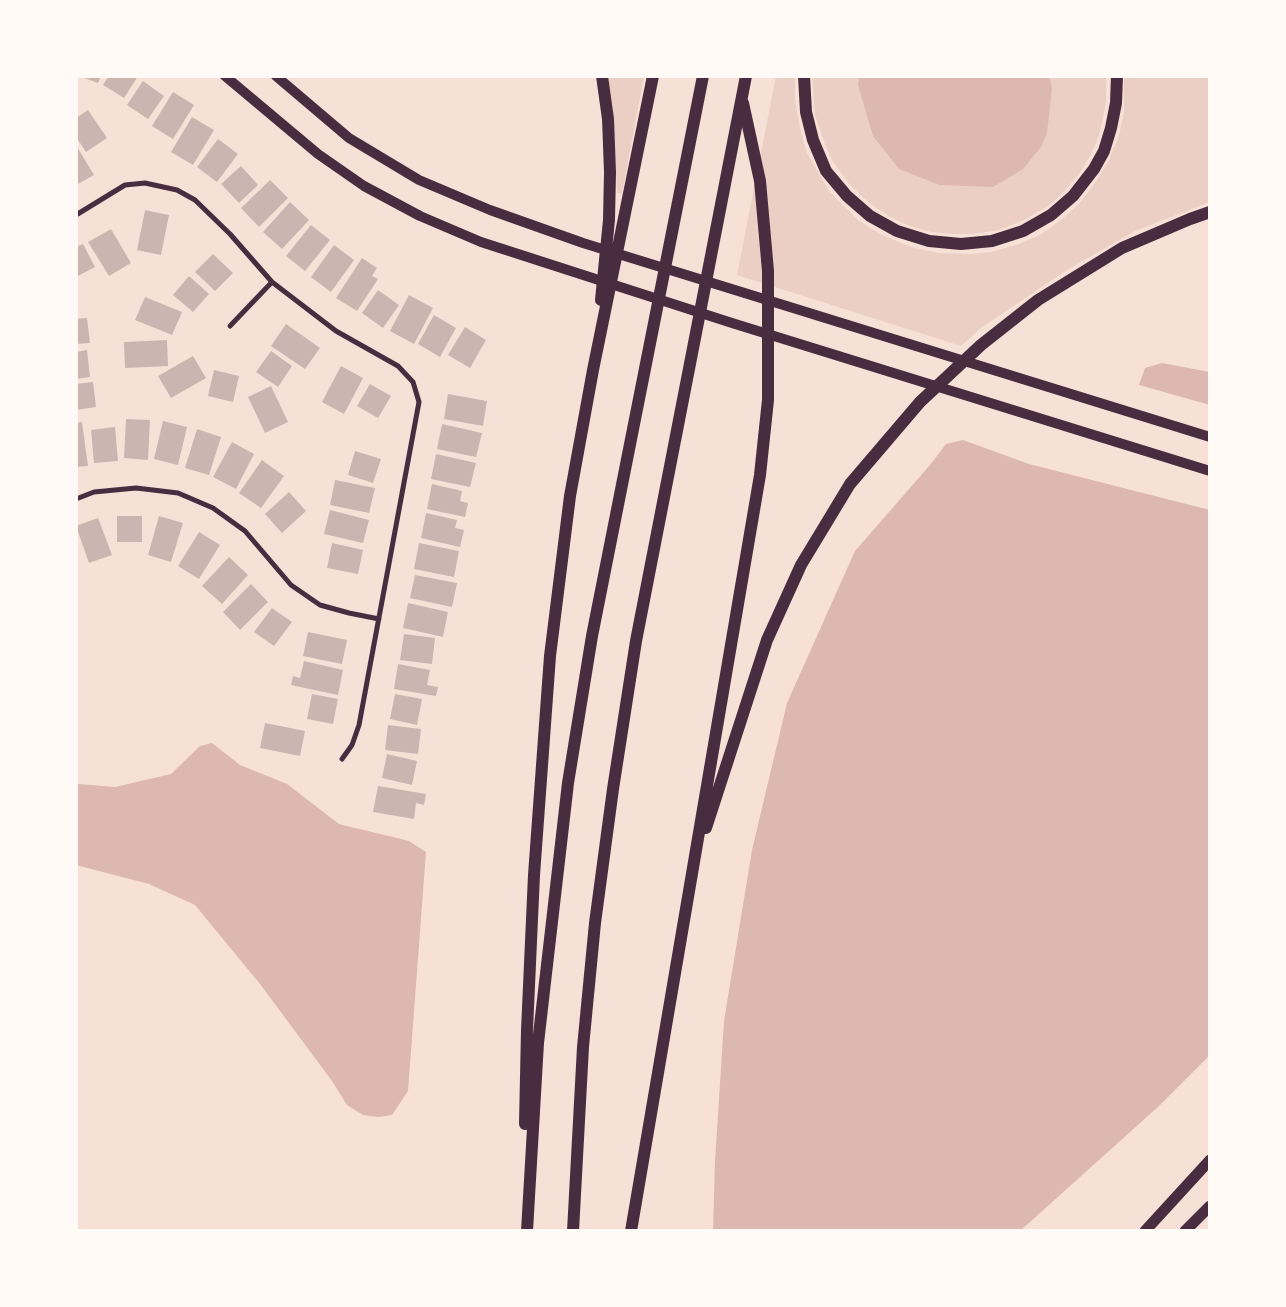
<!DOCTYPE html>
<html>
<head>
<meta charset="utf-8">
<style>
	body { margin:0 }
	#map { position:relative; width:1286px; height:1307px; overflow:hidden; background:#f7e1d7; font-family:Ubuntu,sans-serif }
	canvas { display:block }
	.frame { position:absolute; inset:0; border:78px solid #fffaf5; pointer-events:none }
</style>
</head>
<body>
<div id="map">
<canvas width="1286" height="1307"></canvas>
<div class="frame"></div>
</div>
<script>
const context = document.querySelector('canvas').getContext('2d');
context.lineJoin = 'round';
function fill(path, color) { context.fillStyle = color; context.fill(path, 'evenodd'); }
const shape = rows => new Path2D(rows.map(r => 'M' + r).join(''));
function stroke(path, color, width, dash) { context.strokeStyle = color; context.lineWidth = width; context.lineCap = dash ? 'butt' : 'round'; context.setLineDash(dash || []); context.stroke(path); }
const green = shape([
	[608,76,644,76,622,194,617,193,614,129],
	[776,76,795,76,795,99,800,129,807,153,830,192,858,220,880,234,911,247,938,253,971,254,991,252,1019,244,1040,235,1061,220,1079,204,1097,180,1109,160,1119,135,1124,113,1124,76,1210,76,1210,202,1135,231,1067,270,981,328,961,346,737,275],
	[812,76,859,76,858,85,1052,88,1049,76,1106,76,1106,103,1099,136,1091,154,1079,174,1065,191,1048,206,1024,220,999,230,972,234,951,234,931,232,910,226,890,217,868,202,849,184,832,160,824,142,815,115]
]);
const water = shape([
	[859,76,1049,76,1052,88,1047,133,1041,147,1023,169,993,187,940,185,899,169,873,136,858,85],
	[1162,363,1210,372,1210,405,1139,385,1145,368],
	[963,440,1029,464,1210,510,1210,1055,1159,1106,1020,1231,713,1231,715,1161,724,1021,752,850,787,703,855,551,930,465,946,444],
	[212,743,240,765,287,784,339,824,409,841,426,852,408,1091,392,1115,379,1117,363,1115,347,1105,332,1081,260,984,195,905,149,884,76,865,76,782,78,784,115,787,171,774,200,746]
]);
const building = shape([
	[79,76,101,76,98,83],
	[109,76,138,76,124,98,103,85],
	[143,81,164,96,148,119,127,105],
	[173,92,194,105,173,139,152,126],
	[88,110,107,138,86,152,76,137,76,118],
	[192,117,214,130,193,165,171,152],
	[218,139,238,154,217,182,197,167],
	[76,145,94,175,76,185],
	[241,166,258,185,239,203,221,184],
	[270,180,288,198,259,227,241,208],
	[290,202,309,220,282,249,263,232],
	[145,210,169,215,161,255,137,250],
	[311,225,330,240,305,271,286,256],
	[111,229,131,263,109,276,88,242],
	[83,244,95,267,76,277,76,247],
	[334,245,354,260,331,292,311,277],
	[213,254,233,273,215,291,195,272],
	[362,258,377,268,372,276,378,279,357,311,336,298],
	[189,276,209,294,193,312,173,295],
	[378,290,399,305,383,328,362,313],
	[409,295,433,308,414,344,390,331],
	[145,297,182,312,172,335,135,320],
	[434,315,456,328,440,357,418,344],
	[87,318,90,343,76,344,76,319],
	[286,324,320,348,305,369,271,346],
	[465,327,486,340,470,368,448,355],
	[167,340,168,366,125,368,124,342],
	[87,350,90,377,76,379,76,352],
	[271,351,292,366,278,387,256,372],
	[193,356,206,378,171,398,158,376],
	[341,366,363,378,344,414,322,402],
	[214,370,239,376,233,402,208,396],
	[93,382,96,407,76,410,76,384],
	[370,384,391,396,378,418,357,406],
	[271,386,288,422,265,433,248,397],
	[448,394,487,401,483,426,444,419],
	[126,419,150,420,148,460,124,458],
	[163,421,187,427,178,465,154,459],
	[82,422,88,466,76,467,76,423],
	[442,424,482,433,476,457,437,449],
	[115,427,118,461,94,463,91,430],
	[197,429,221,437,209,475,185,468],
	[232,442,254,454,236,489,213,477],
	[355,451,381,459,373,483,348,475],
	[436,454,476,463,470,487,431,479],
	[262,460,284,476,261,508,239,493],
	[335,480,375,488,369,513,330,505],
	[432,484,462,491,460,501,468,503,465,517,427,509],
	[289,492,306,511,282,533,265,514],
	[330,510,369,520,363,543,324,534],
	[426,513,457,520,455,528,464,530,460,547,421,538],
	[117,516,142,516,142,542,117,542],
	[159,516,183,523,171,562,148,555],
	[98,518,112,555,89,563,76,526],
	[199,532,220,545,199,579,178,566],
	[332,543,363,550,358,574,327,568],
	[419,543,459,551,454,577,414,569],
	[229,557,248,575,222,604,202,586],
	[415,575,457,583,452,607,410,598],
	[251,584,268,602,240,630,223,612],
	[408,603,448,612,443,637,403,628],
	[272,608,292,622,274,646,254,632],
	[308,632,347,640,342,664,303,656],
	[404,634,435,638,432,664,400,660],
	[304,661,343,670,338,695,291,685,293,676,300,678],
	[398,664,430,670,427,685,438,687,436,696,394,689],
	[312,694,338,699,333,724,307,719],
	[395,694,422,699,417,725,390,719],
	[265,723,305,731,300,756,260,748],
	[388,725,421,729,418,754,385,750],
	[387,754,417,761,412,785,382,778],
	[378,786,426,794,424,805,416,803,414,819,373,812]
]);
const minor = shape([
	[76,215,125,185,145,183,177,190,195,200,230,234,272,282,336,331,398,366,413,382,419,402,359,725,352,745,342,759],
	[230,326,272,282],
	[76,499,94,492,136,488,178,493,213,508,245,531,291,585,320,605,349,613,379,619]
]);
const secondary = shape([
	[225,76,318,154,364,186,420,216,481,242,732,323,1210,471],
	[276,76,349,138,419,180,490,210,583,243,1210,437]
]);
const primary = shape([
	[1145,1231,1210,1160],
	[1185,1231,1210,1206]
]);
const motorway = shape([
	[804,76,806,112,813,140,826,171,847,196,870,216,897,231,929,241,961,244,992,241,1023,231,1051,215,1073,196,1094,169,1104,151,1111,128,1116,103,1117,76],
	[601,300,609,220,610,172,608,119,602,76],
	[706,828,767,640,801,565,850,484,920,402,981,345,1038,300,1122,248,1190,219,1210,212],
	[525,1124,527,1030,534,875,550,656,570,496,593,370,653,76],
	[527,1231,538,1043,568,783,592,636,703,76],
	[573,1231,583,1047,595,923,613,789,636,641,746,76],
	[631,1231,760,475,768,400,768,271,760,181,743,103]
]);
fill(green, '#ebcfc5');
fill(water, '#dcb8b0');
fill(building, '#ccb4b1');
stroke(minor, '#4a2c40', 5);
stroke(secondary, '#4a2c40', 10);
stroke(primary, '#4a2c40', 11);
stroke(motorway, '#4a2c40', 12);
</script>
</body>
</html>
